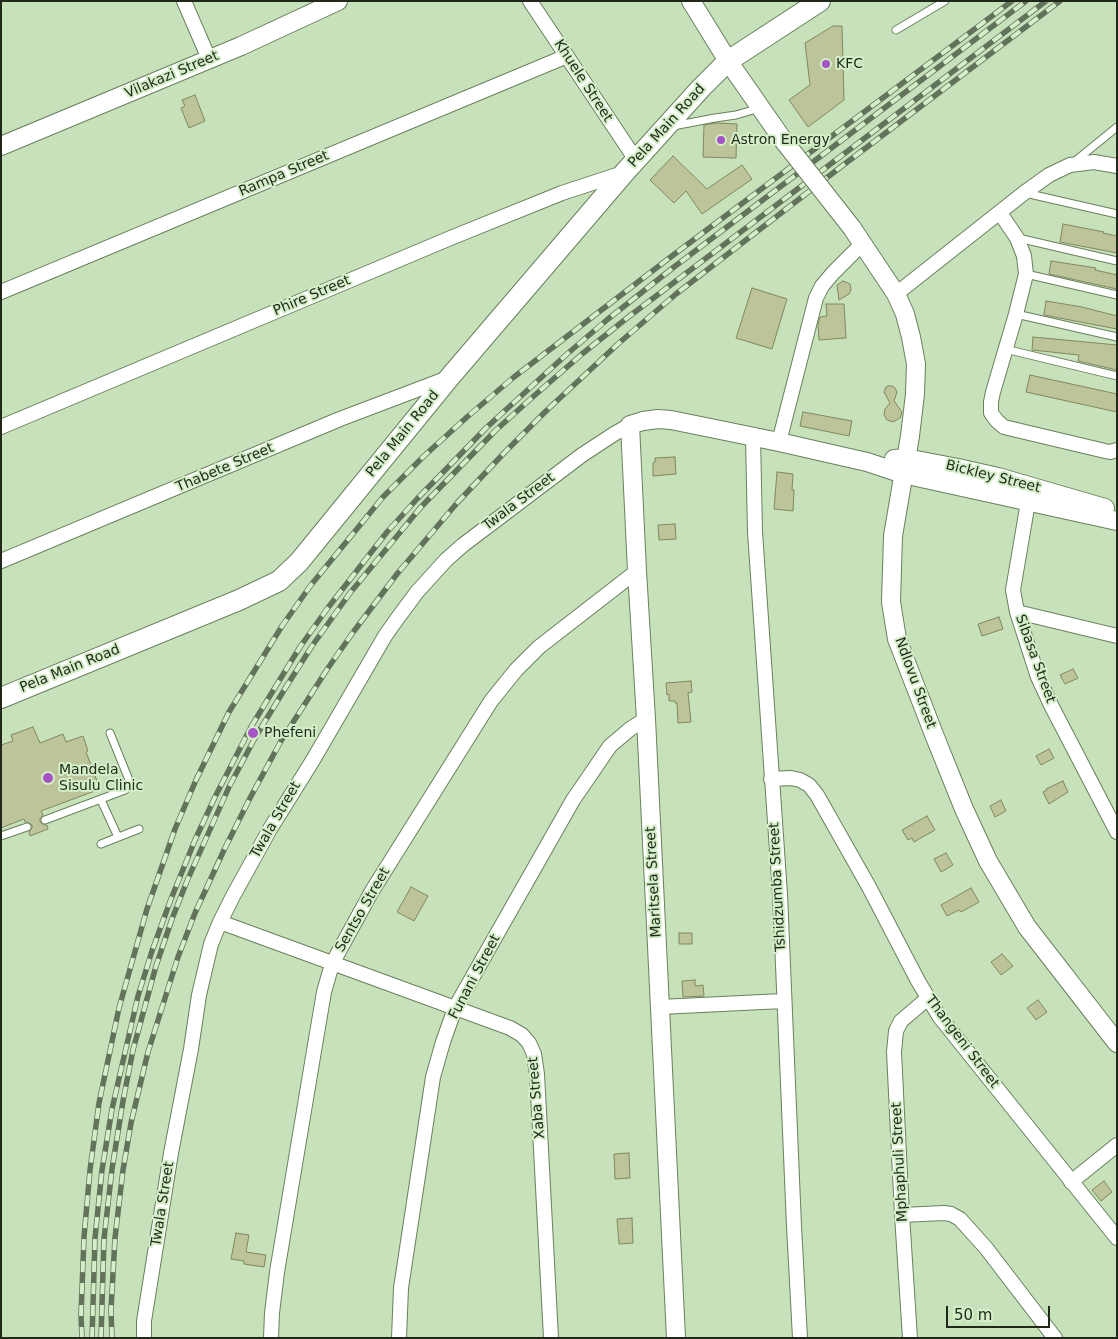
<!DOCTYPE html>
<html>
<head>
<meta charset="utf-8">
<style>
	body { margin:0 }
	#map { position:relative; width:1118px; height:1339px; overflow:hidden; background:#c7e1ba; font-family:"DejaVu Sans",sans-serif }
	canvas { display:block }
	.frame { position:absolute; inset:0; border:2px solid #1f281a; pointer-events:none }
	.scale { position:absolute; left:946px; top:1306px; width:104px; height:22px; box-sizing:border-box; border:2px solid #1f281a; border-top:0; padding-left:6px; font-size:15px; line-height:18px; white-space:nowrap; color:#1f281a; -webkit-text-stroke:4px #d4eec7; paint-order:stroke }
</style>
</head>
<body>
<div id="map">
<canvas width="1118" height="1339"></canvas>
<div class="frame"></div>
<div class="scale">50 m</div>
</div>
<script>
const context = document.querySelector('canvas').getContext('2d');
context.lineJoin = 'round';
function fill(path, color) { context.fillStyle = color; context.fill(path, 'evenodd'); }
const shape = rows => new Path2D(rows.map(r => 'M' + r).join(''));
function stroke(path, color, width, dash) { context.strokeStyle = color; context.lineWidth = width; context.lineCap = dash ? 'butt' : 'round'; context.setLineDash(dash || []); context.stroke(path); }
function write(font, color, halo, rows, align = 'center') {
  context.font = font + ' "DejaVu Sans",sans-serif'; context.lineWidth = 4; context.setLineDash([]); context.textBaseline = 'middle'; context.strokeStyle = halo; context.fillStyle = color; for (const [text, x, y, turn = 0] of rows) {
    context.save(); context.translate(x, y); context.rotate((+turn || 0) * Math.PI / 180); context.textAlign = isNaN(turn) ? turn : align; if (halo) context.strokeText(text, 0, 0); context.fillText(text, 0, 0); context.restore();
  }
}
const building = shape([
	[833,26,842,26,844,100,808,127,789,100,810,85,805,43,833,26],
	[195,95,205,121,189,128,181,108,185,106,182,100,195,95],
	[716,123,737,124,736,158,703,157,704,125,716,123],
	[673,156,707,189,742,165,752,179,702,214,686,191,674,203,650,180,673,156],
	[1063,224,1104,232,1103,233,1117,236,1117,253,1060,242,1063,224],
	[1051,261,1096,268,1095,270,1117,275,1117,289,1049,274,1051,261],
	[843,281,850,284,851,290,849,294,839,300,837,285,843,281],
	[752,288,787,299,772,349,736,338,752,288],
	[1046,301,1082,307,1117,316,1117,329,1044,315,1046,301],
	[826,304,844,304,846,338,819,340,818,324,820,317,827,316,826,304],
	[1033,337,1117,345,1117,370,1078,361,1079,355,1032,350,1033,337],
	[1030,375,1117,394,1117,412,1026,392,1030,375],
	[888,386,893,386,895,388,897,392,894,401,902,412,900,418,893,422,887,420,884,415,885,409,890,403,884,392,886,387,888,386],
	[803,412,852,421,849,436,800,426,803,412],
	[675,457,676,474,653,476,653,463,655,462,655,458,675,457],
	[777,472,793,474,792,490,794,490,793,511,774,509,777,472],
	[675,524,676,539,659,540,658,525,675,524],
	[999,617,1003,629,982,636,978,624,999,617],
	[1073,669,1078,678,1065,684,1060,675,1073,669],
	[691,681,692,692,688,693,691,722,678,723,677,703,675,703,675,701,669,701,669,694,667,695,666,683,691,681],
	[33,727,40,743,63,734,66,742,83,736,88,751,86,752,100,789,41,811,43,815,40,819,40,822,44,825,47,825,48,829,30,836,29,832,32,828,32,825,28,822,25,822,24,819,1,828,1,745,13,741,11,735,33,727],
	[1049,749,1054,758,1041,765,1036,756,1049,749],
	[1063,781,1068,792,1049,804,1043,792,1047,790,1046,789,1063,781],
	[1001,800,1006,811,995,817,990,806,1001,800],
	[927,816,935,830,914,842,912,838,908,840,902,830,927,816],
	[946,853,953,865,941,872,934,859,946,853],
	[411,887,428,896,414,921,397,912,411,887],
	[971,888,979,902,961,912,959,910,947,916,941,905,971,888],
	[679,933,692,933,692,944,679,944,679,933],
	[1002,954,1013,966,1001,975,991,962,1002,954],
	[695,980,695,986,703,985,704,996,683,997,682,981,695,980],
	[1038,1000,1047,1012,1036,1020,1027,1008,1038,1000],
	[629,1153,630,1178,615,1179,614,1154,629,1153],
	[1104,1181,1112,1192,1101,1201,1092,1190,1104,1181],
	[632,1218,633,1243,619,1244,617,1219,632,1218],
	[236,1233,249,1235,246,1252,266,1255,264,1267,244,1264,244,1261,231,1259,236,1233]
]);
const service = shape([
	[896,30,945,1],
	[673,126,715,118,736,115,760,108],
	[1074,162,1117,127],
	[1025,193,1117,214],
	[1018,238,1117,261],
	[1026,274,1117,295],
	[1016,314,1117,337],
	[1005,349,1117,376],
	[101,800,118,837],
	[45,820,125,790,129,785,129,780,110,733],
	[1,836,27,827],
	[101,844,139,829]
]);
const minor = shape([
	[184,1,209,59],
	[530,1,636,160],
	[1000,213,1017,238,1024,256,1026,274,1016,314,993,392,991,402,991,413,997,421,1004,427,1105,451,1110,452,1117,450],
	[1,292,567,56],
	[896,294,1024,193,1049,175,1070,165,1094,162,1117,166],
	[1,427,453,237,562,193,623,173],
	[753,437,755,532,780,894,794,1226,800,1338],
	[779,442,816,298,822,286,833,273,862,244],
	[1028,502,1013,590,1017,612,1038,677,1052,707,1117,832],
	[1,561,340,419,448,378],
	[1017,612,1117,636],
	[771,779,791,778,800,780,809,785,817,795,869,887,918,981,939,1016,1117,1238],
	[220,922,510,1028,522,1035,529,1043,534,1054,537,1074,551,1338],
	[660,1007,783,1001],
	[1071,1182,1117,1145],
	[902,1215,944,1213,951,1214,960,1219,986,1248,1055,1338],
	[144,1338,144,1321,171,1153,191,1049,199,995,211,944,220,922,233,896,270,829,313,760,385,636,397,619,417,592,446,560,463,545,582,455,614,434,630,425],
	[271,1338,272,1313,277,1272,316,1039,324,992,332,964,372,891,491,701,516,670,539,647,637,571],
	[399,1338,401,1288,433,1077,443,1042,455,1008,573,800,610,746,630,729,646,719],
	[910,1338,902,1215,894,1052,896,1031,901,1021,927,999]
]);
const tertiary = shape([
	[691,1,728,61,783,140],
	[1,146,241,46,338,1],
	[852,228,896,294,905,314,911,337,916,364,915,394,910,436,893,536,891,602,897,639,935,737,964,809,988,861,1027,927,1117,1043],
	[894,459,906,458,958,468,998,477,1105,508],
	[676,1338,646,719,637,571,630,425,643,421,658,419,671,420,779,442,867,462,903,474,1117,521]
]);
const secondary = shape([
	[1,698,239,600,279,581,299,562,449,378,625,172,701,88,728,61,820,1]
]);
const rail = shape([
	[82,1338,81,1315,84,1237,90,1170,99,1103,119,1008,147,909,175,829,196,780,229,712,282,626,311,585,383,497,424,456,467,417,514,377,668,259,1012,1],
	[92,1338,95,1238,102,1170,112,1109,138,996,152,951,171,899,195,840,215,797,251,727,271,694,300,647,327,609,387,532,417,499,486,428,567,354,608,319,674,267,1026,1],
	[101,1338,104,1239,112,1169,123,1101,133,1050,156,966,172,919,187,881,229,787,256,736,286,687,312,646,350,593,421,507,496,430,535,395,582,354,627,318,1046,1],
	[112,1338,111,1310,115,1238,123,1170,131,1123,148,1052,178,957,195,913,224,850,250,798,281,741,328,668,354,631,397,574,457,503,505,452,546,411,619,343,676,294,842,166,1060,1]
]);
const tertiaryBridge = shape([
	[783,140,852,228]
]);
const markers = [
	[826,64,5,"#a454c5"],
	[721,140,5,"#a454c5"],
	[253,733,6,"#a454c5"],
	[48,778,6,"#a454c5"]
];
const poiNames = [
	["KFC",836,64],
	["Astron Energy",731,140],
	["Phefeni",264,733],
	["Mandela",59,770],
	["Sisulu Clinic",59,786]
];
const streetNames = [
	["Vilakazi Street",172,75,-23],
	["Khuele Street",583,81,57],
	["Pela Main Road",667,126,-48],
	["Rampa Street",284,174,-23],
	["Phire Street",312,296,-23],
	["Pela Main Road",403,434,-51],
	["Thabete Street",225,468,-23],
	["Bickley Street",993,477,14],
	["Twala Street",519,502,-37],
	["Sibasa Street",1035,659,70],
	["Pela Main Road",70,669,-22],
	["Ndlovu Street",915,683,70],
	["Twala Street",276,820,-60],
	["Maritsela Street",654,882,-93],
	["Tshidzumba Street",778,887,-93],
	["Sentso Street",363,910,-60],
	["Funani Street",475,977,-62],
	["Thangeni Street",962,1042,53],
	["Xaba Street",537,1098,-95],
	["Mphaphuli Street",900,1162,-93],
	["Twala Street",163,1204,-81]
];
fill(building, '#bdc499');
stroke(building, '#81875e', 1);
stroke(service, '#69805d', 9);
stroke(minor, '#69805d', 16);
stroke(tertiary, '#69805d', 20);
stroke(secondary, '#69805d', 22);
stroke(service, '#fff', 7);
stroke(minor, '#fff', 14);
stroke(tertiary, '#fff', 18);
stroke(secondary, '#fff', 20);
stroke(rail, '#63735b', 5.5);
stroke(rail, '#d4eec7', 4, [11]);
stroke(tertiaryBridge, '#69805d', 20, []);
stroke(tertiaryBridge, '#fff', 18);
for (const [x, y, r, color] of markers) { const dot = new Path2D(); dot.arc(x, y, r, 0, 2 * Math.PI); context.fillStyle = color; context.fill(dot); stroke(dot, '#d4eec7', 2); }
write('14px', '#1f281a', '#d4eec7', poiNames, 'left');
write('14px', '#1f281a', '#d4eec7', streetNames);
</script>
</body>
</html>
